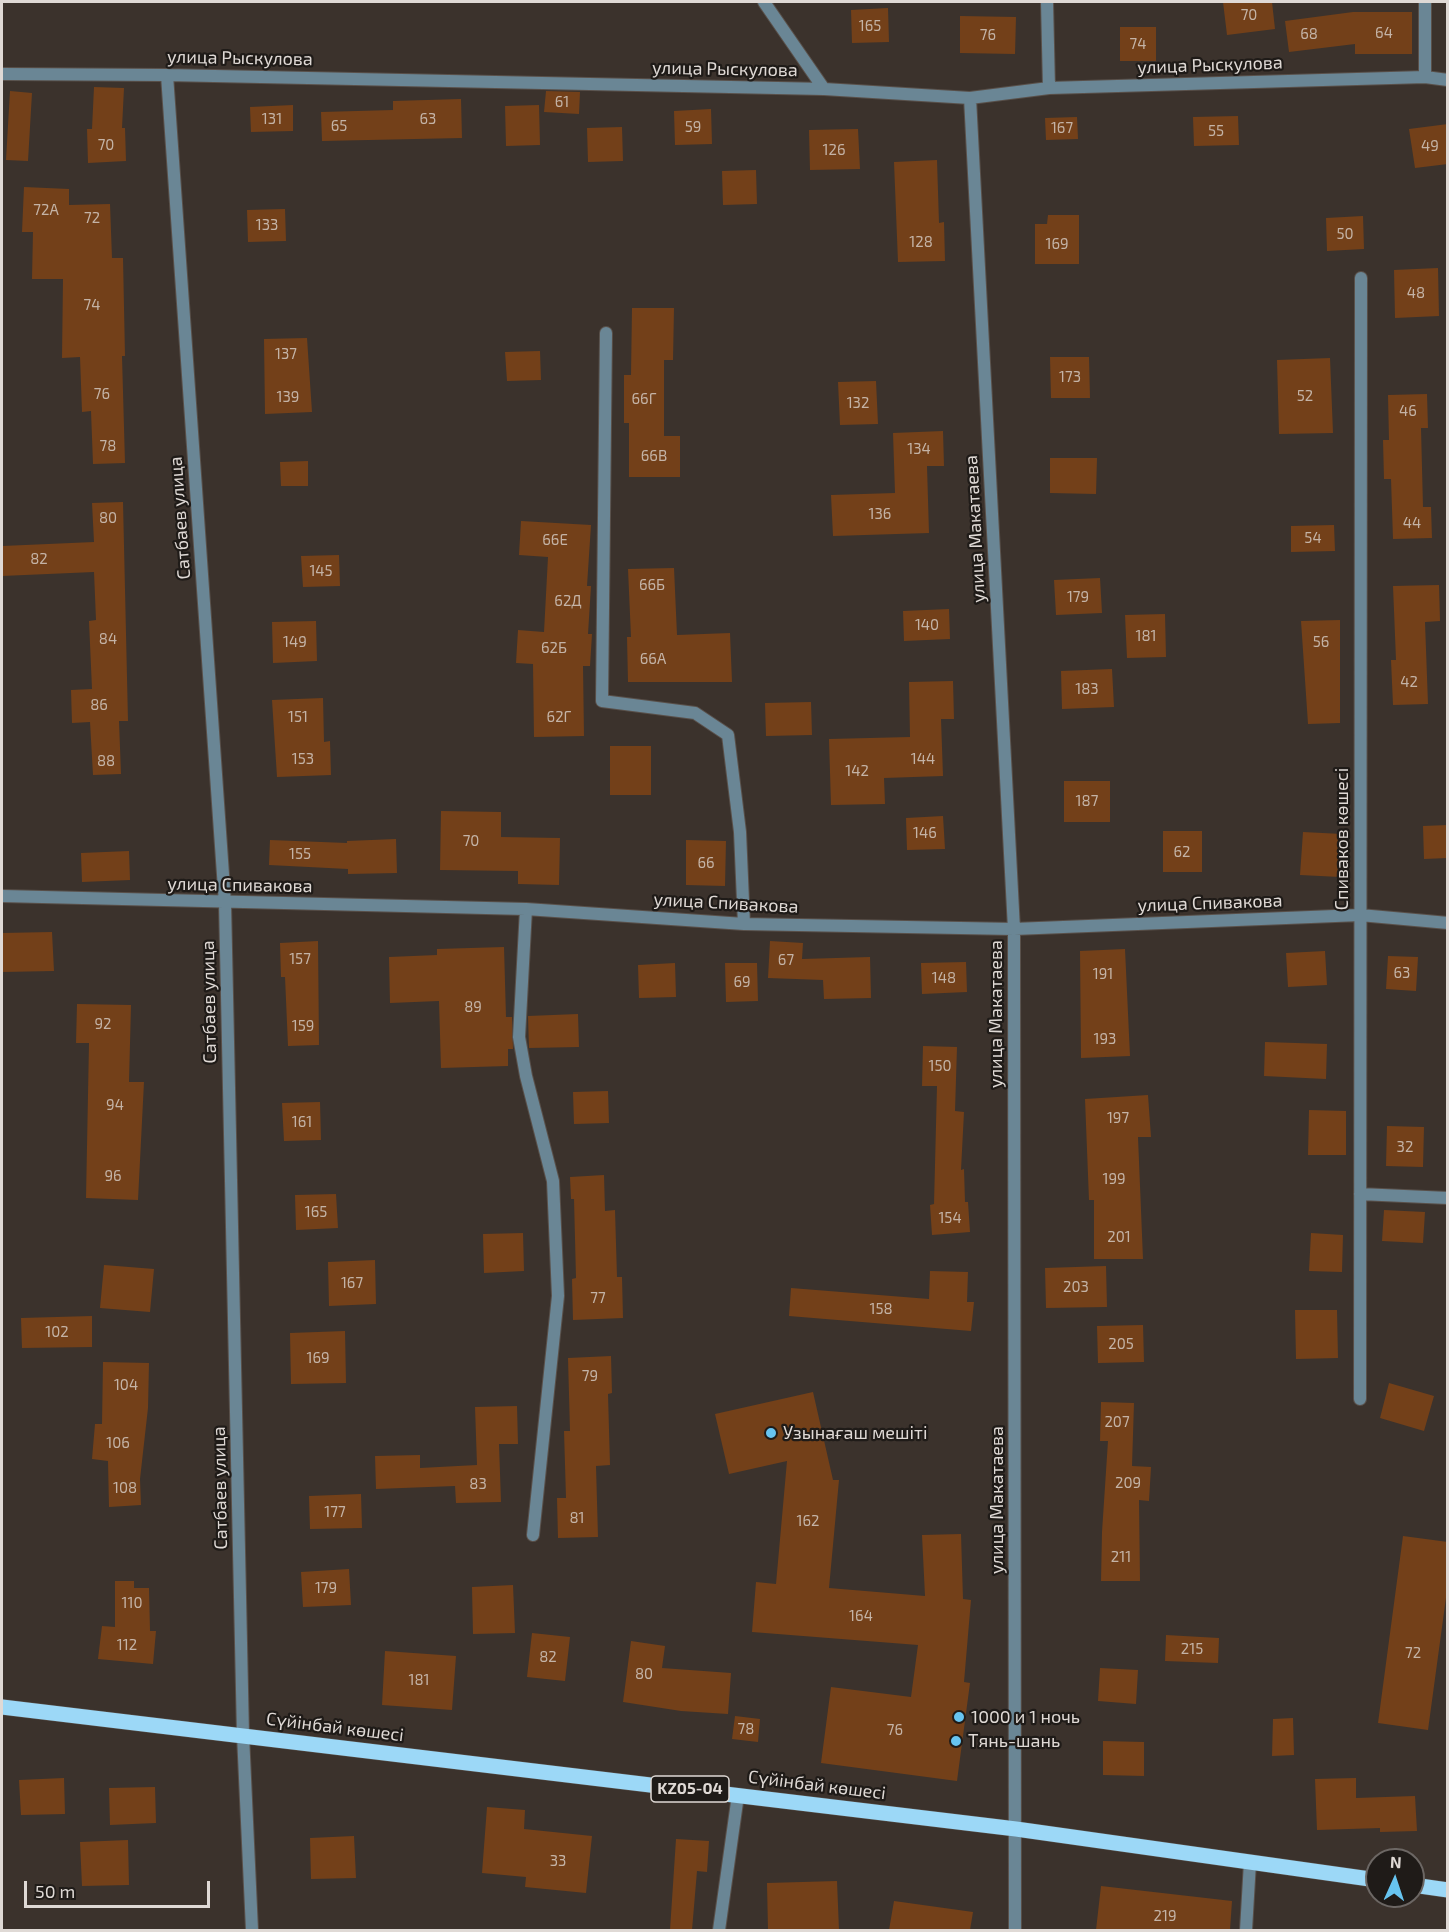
<!DOCTYPE html>
<html>
<head>
<meta charset="utf-8">
<style>
	body { margin:0 }
	#map { position:relative; width:1449px; height:1932px; overflow:hidden; background:#3b322c; font-family:"Exo 2",sans-serif }
	canvas { display:block }
	.frame { position:absolute; inset:0; border:3px solid #dfd9d5; pointer-events:none }
	.north { position:absolute; left:1365px; top:1848px; width:60px; height:60px; box-sizing:border-box; background:#1f1b18; border:2px solid #6c6764; border-radius:50%; rotate:3deg; font-size:16px; font-weight:700; line-height:24px; text-align:center; color:#dfd9d5 }
	.north::after { content:''; display:block; margin:auto; width:21px; height:27px; background:#67c4f0; clip-path:polygon(50% 0,100% 100%,50% 72%,0 100%) }
	.scale { position:absolute; left:24px; top:1881px; width:186px; height:27px; box-sizing:border-box; border:3px solid #dfd9d5; border-top:0; padding-left:8px; font-size:18px; line-height:21px; white-space:nowrap; color:#dfd9d5; -webkit-text-stroke:4px #1f1b18; paint-order:stroke }
</style>
</head>
<body>
<div id="map">
<canvas width="1449" height="1932"></canvas>
<div class="frame"></div>
<div class="north">N</div>
<div class="scale">50 m</div>
</div>
<script>
const context = document.querySelector('canvas').getContext('2d');
context.lineJoin = 'round';
function fill(path, color) { context.fillStyle = color; context.fill(path, 'evenodd'); }
const shape = rows => new Path2D(rows.map(r => 'M' + r).join(''));
function stroke(path, color, width, dash) { context.strokeStyle = color; context.lineWidth = width; context.lineCap = dash ? 'butt' : 'round'; context.setLineDash(dash || []); context.stroke(path); }
function write(font, color, halo, rows, align = 'center') {
  context.font = font + ' "Exo 2",sans-serif'; context.lineWidth = 4.5; context.setLineDash([]); context.textBaseline = 'middle'; context.strokeStyle = halo; context.fillStyle = color; for (const [text, x, y, turn = 0] of rows) {
    context.save(); context.translate(x, y); context.rotate((+turn || 0) * Math.PI / 180); context.textAlign = isNaN(turn) ? turn : align; if (halo) context.strokeText(text, 0, 0); context.fillText(text, 0, 0); context.restore();
  }
}
const building = shape([
	[1223,2,1272,2,1275,29,1227,35],
	[888,8,889,42,852,43,851,10],
	[1353,12,1412,12,1412,54,1355,54,1355,44,1289,52,1285,21],
	[960,16,1016,17,1015,54,960,53],
	[1120,27,1156,27,1156,61,1120,61],
	[94,87,124,88,122,128,125,128,126,161,88,163,87,129,92,129],
	[10,91,32,93,28,161,6,160],
	[546,91,580,92,579,114,544,112],
	[461,99,462,138,322,141,321,112,393,110,393,101],
	[293,105,293,131,251,132,250,107],
	[539,105,540,145,506,146,505,106],
	[711,109,712,144,675,145,674,111],
	[1238,116,1239,145,1194,146,1193,117],
	[1077,117,1078,139,1046,140,1045,118],
	[1448,124,1448,164,1415,168,1409,129],
	[622,127,623,161,588,162,587,128],
	[858,129,860,169,810,170,809,130],
	[937,160,939,223,944,222,945,261,898,262,894,162],
	[756,170,757,204,723,205,722,171],
	[24,187,69,189,69,205,110,204,112,258,123,258,125,356,122,356,125,463,93,464,91,411,82,412,80,357,62,358,63,279,32,279,33,232,22,232],
	[285,209,286,241,248,242,247,210],
	[1048,215,1079,215,1079,264,1035,264,1035,224,1047,224],
	[1363,216,1364,249,1327,251,1326,218],
	[1438,268,1439,316,1395,318,1394,270],
	[632,308,674,308,673,360,664,360,664,436,680,436,680,477,629,477,629,423,624,423,624,375,631,375],
	[307,338,312,412,265,414,264,339],
	[540,351,541,380,507,381,505,352],
	[1050,357,1089,357,1090,398,1051,398],
	[1330,358,1333,433,1279,434,1277,360],
	[876,381,878,424,840,425,838,382],
	[1427,394,1428,428,1421,428,1423,507,1431,507,1432,538,1393,539,1391,479,1384,479,1383,440,1389,440,1388,395],
	[943,431,944,466,927,466,929,533,833,536,831,495,895,493,893,433],
	[1050,458,1097,458,1096,494,1050,493],
	[308,461,308,486,281,486,280,462],
	[123,502,128,721,119,721,121,774,93,775,90,722,72,723,71,690,92,689,89,621,96,620,94,572,2,576,2,546,94,542,92,503],
	[521,521,591,525,587,586,591,586,588,634,592,634,590,666,583,666,584,736,534,737,533,664,516,663,518,630,544,632,548,557,519,555],
	[1334,525,1335,551,1291,552,1291,526],
	[339,555,340,586,303,587,301,556],
	[674,568,677,635,730,633,732,682,628,682,627,637,631,637,628,569],
	[1100,578,1102,613,1056,615,1054,580],
	[1439,585,1440,621,1425,622,1428,704,1393,705,1391,660,1396,660,1393,586],
	[949,609,950,639,904,641,903,611],
	[1165,614,1166,657,1127,658,1125,615],
	[1340,620,1340,723,1308,724,1301,621],
	[316,621,317,661,273,663,272,622],
	[1112,669,1114,707,1062,709,1061,671],
	[953,681,954,719,941,719,943,776,884,778,885,804,831,805,829,739,910,737,909,682],
	[323,698,324,742,330,741,331,775,277,777,272,700],
	[811,702,812,735,766,736,765,703],
	[610,746,651,746,651,795,610,795],
	[1064,781,1110,781,1110,822,1064,822],
	[441,811,501,812,501,837,560,838,559,885,518,884,518,871,440,870],
	[943,816,945,849,907,850,906,818],
	[1448,825,1448,858,1424,859,1423,826],
	[1163,831,1202,831,1202,872,1163,872],
	[1303,832,1342,834,1340,877,1300,875],
	[396,839,397,873,348,874,348,869,269,865,270,840,347,843,347,841],
	[686,840,726,841,725,886,686,885],
	[129,851,130,880,82,882,81,853],
	[52,932,54,971,2,972,2,933],
	[318,941,319,1045,288,1046,285,977,281,977,280,943],
	[770,941,803,943,802,959,870,957,871,998,824,999,823,980,768,978],
	[504,947,506,1017,512,1017,513,1049,508,1049,508,1066,441,1068,439,1001,390,1003,389,957,437,955,437,949],
	[1125,949,1130,1056,1081,1058,1080,951],
	[1325,951,1327,985,1288,987,1286,953],
	[1388,956,1418,957,1416,991,1386,989],
	[966,962,967,992,922,994,921,963],
	[675,963,676,997,639,998,638,965],
	[725,963,757,963,758,1001,726,1002],
	[77,1004,131,1005,129,1082,144,1082,138,1200,86,1198,89,1043,76,1043],
	[578,1014,579,1047,529,1048,528,1016],
	[1265,1042,1327,1044,1326,1079,1264,1076],
	[923,1046,957,1047,955,1111,964,1112,961,1170,964,1169,965,1202,968,1202,970,1232,932,1235,930,1205,934,1204,937,1086,922,1086],
	[608,1091,609,1123,574,1124,573,1092],
	[1148,1095,1151,1137,1138,1137,1143,1259,1094,1259,1094,1200,1089,1200,1085,1099],
	[320,1102,321,1140,284,1141,282,1103],
	[1309,1110,1346,1111,1346,1155,1308,1155],
	[1387,1126,1424,1127,1423,1167,1386,1166],
	[604,1175,605,1211,615,1210,617,1277,622,1277,623,1318,573,1320,572,1279,576,1278,574,1199,571,1199,570,1177],
	[336,1194,338,1228,296,1230,295,1195],
	[1384,1210,1425,1212,1423,1243,1382,1241],
	[523,1233,524,1271,484,1273,483,1234],
	[1311,1233,1343,1235,1342,1272,1309,1271],
	[375,1260,376,1304,329,1306,328,1262],
	[104,1265,154,1269,150,1312,100,1308],
	[1106,1266,1107,1307,1046,1308,1045,1268],
	[930,1271,968,1272,967,1302,974,1302,971,1331,789,1316,791,1288,929,1299],
	[1295,1310,1337,1310,1338,1358,1296,1359],
	[92,1316,92,1347,22,1348,21,1318],
	[1143,1325,1144,1362,1098,1363,1097,1326],
	[345,1331,346,1383,291,1384,290,1333],
	[611,1356,612,1393,608,1394,610,1465,596,1466,598,1537,558,1538,557,1498,566,1498,564,1431,570,1431,568,1358],
	[103,1362,149,1363,148,1408,140,1479,141,1505,109,1507,108,1461,92,1459,95,1424,102,1424],
	[1389,1383,1434,1396,1424,1431,1380,1418],
	[813,1392,833,1480,839,1480,829,1588,925,1596,922,1535,961,1534,963,1599,971,1600,964,1682,970,1683,957,1781,821,1763,831,1687,911,1697,918,1645,752,1632,756,1582,776,1584,787,1461,729,1474,715,1414],
	[1101,1402,1134,1403,1132,1466,1151,1467,1149,1501,1139,1500,1140,1581,1101,1581,1102,1532,1108,1441,1100,1441],
	[517,1406,518,1444,499,1444,501,1502,456,1503,455,1486,376,1489,375,1456,420,1455,420,1468,477,1465,475,1407],
	[361,1494,362,1528,310,1529,309,1496],
	[1403,1536,1448,1542,1448,1583,1428,1730,1378,1723],
	[349,1569,351,1605,303,1607,301,1572],
	[115,1581,134,1581,134,1588,149,1588,150,1631,156,1631,153,1664,98,1659,102,1626,115,1627],
	[513,1585,515,1633,473,1634,472,1587],
	[532,1633,570,1637,565,1681,527,1677],
	[1166,1635,1219,1638,1218,1663,1165,1661],
	[631,1641,665,1646,662,1668,731,1673,728,1714,681,1711,623,1702],
	[385,1651,456,1656,452,1710,382,1705],
	[1100,1668,1138,1670,1136,1704,1098,1701],
	[735,1716,760,1719,758,1742,732,1739],
	[1293,1718,1294,1755,1272,1756,1273,1719],
	[1103,1741,1144,1742,1144,1776,1103,1775],
	[64,1778,65,1814,21,1815,19,1780],
	[1356,1778,1356,1798,1415,1796,1417,1831,1380,1832,1380,1828,1317,1830,1315,1779],
	[155,1787,156,1823,110,1825,109,1788],
	[487,1807,525,1810,524,1829,592,1836,586,1893,525,1887,526,1877,482,1873],
	[354,1836,356,1878,311,1879,310,1838],
	[676,1839,709,1841,707,1872,697,1871,692,1930,670,1930],
	[128,1840,129,1885,82,1886,80,1842],
	[837,1881,839,1930,768,1930,767,1883],
	[1101,1886,1232,1901,1230,1930,1096,1930],
	[894,1901,973,1912,970,1930,889,1930]
]);
const service = shape([
	[1246,1930,1250,1862]
]);
const minor = shape([
	[764,2,824,89],
	[1047,2,1049,88],
	[2,74,167,75,824,89,970,98,1049,88,1425,77,1448,80],
	[167,75,225,903,243,1735,252,1930],
	[1425,77,1425,2],
	[970,98,1014,929,1015,1930],
	[606,333,602,701,695,713,728,735,740,832,744,924],
	[2,896,526,909,744,924,1014,929,1360,915,1448,923],
	[526,909,519,1037,526,1076,553,1181,558,1296,533,1535],
	[1360,1194,1448,1198],
	[1360,1399,1361,278],
	[719,1930,738,1795]
]);
const primary = shape([
	[2,1707,1016,1829,1377,1880],
	[1413,1885,1448,1890]
]);
const markers = [
	[771,1433,6,"#67c4f0"],
	[959,1717,6,"#67c4f0"],
	[956,1741,6,"#67c4f0"]
];
const numberNames = [
	["70",1249,15],
	["165",870,26],
	["64",1384,33],
	["68",1309,34],
	["76",988,35],
	["74",1138,44],
	["61",562,102],
	["131",272,119],
	["63",428,119],
	["65",339,126],
	["59",693,127],
	["167",1062,128],
	["55",1216,131],
	["70",106,145],
	["49",1430,146],
	["126",834,150],
	["72А",46,210],
	["72",92,218],
	["133",267,225],
	["50",1345,234],
	["128",921,242],
	["169",1057,244],
	["48",1416,293],
	["74",92,305],
	["137",286,354],
	["173",1070,377],
	["76",102,394],
	["52",1305,396],
	["139",288,397],
	["66Г",644,399],
	["132",858,403],
	["46",1408,411],
	["78",108,446],
	["134",919,449],
	["66В",654,456],
	["136",880,514],
	["80",108,518],
	["44",1412,523],
	["54",1313,538],
	["66Е",555,540],
	["82",39,559],
	["145",321,571],
	["66Б",652,585],
	["179",1078,597],
	["62Д",568,601],
	["140",927,625],
	["181",1146,636],
	["84",108,639],
	["149",295,642],
	["56",1321,642],
	["62Б",554,648],
	["66А",653,659],
	["42",1409,682],
	["183",1087,689],
	["86",99,705],
	["151",298,717],
	["62Г",559,717],
	["153",303,759],
	["144",923,759],
	["88",106,761],
	["142",857,771],
	["187",1087,801],
	["146",925,833],
	["70",471,841],
	["62",1182,852],
	["155",300,854],
	["66",706,863],
	["157",300,959],
	["67",786,960],
	["63",1402,973],
	["191",1103,974],
	["148",944,978],
	["69",742,982],
	["89",473,1007],
	["92",103,1024],
	["159",303,1026],
	["193",1105,1039],
	["150",940,1066],
	["94",115,1105],
	["197",1118,1118],
	["161",302,1122],
	["32",1405,1147],
	["96",113,1176],
	["199",1114,1179],
	["165",316,1212],
	["154",950,1218],
	["201",1119,1237],
	["167",352,1283],
	["203",1076,1287],
	["77",598,1298],
	["158",881,1309],
	["102",57,1332],
	["205",1121,1344],
	["169",318,1358],
	["79",590,1376],
	["104",126,1385],
	["207",1117,1422],
	["106",118,1443],
	["209",1128,1483],
	["83",478,1484],
	["108",125,1488],
	["177",335,1512],
	["81",577,1518],
	["162",808,1521],
	["211",1121,1557],
	["179",326,1588],
	["110",132,1603],
	["164",861,1616],
	["112",127,1645],
	["215",1192,1649],
	["72",1413,1653],
	["82",548,1657],
	["80",644,1674],
	["181",419,1680],
	["78",746,1729],
	["76",895,1730],
	["33",558,1861],
	["219",1165,1916]
];
const shields = [
	[690,1789,78]
];
const shieldNames = [
	["KZ05-04",690,1789]
];
const streetNames = [
	["улица Рыскулова",240,58,1],
	["улица Рыскулова",1210,65,-2],
	["улица Рыскулова",725,69,1],
	["Сатбаев улица",180,518,-94],
	["улица Макатаева",975,529,-93],
	["Спиваков көшесі",1342,839,-90],
	["улица Спивакова",240,885,1],
	["улица Спивакова",726,903,3],
	["улица Спивакова",1210,903,-2],
	["Сатбаев улица",209,1002,-91],
	["улица Макатаева",996,1014,-90],
	["Сатбаев улица",220,1488,-91],
	["улица Макатаева",997,1500,-90],
	["Сүйінбай көшесі",335,1727,7],
	["Сүйінбай көшесі",817,1785,7]
];
const poiNames = [
	["Узынағаш мешіті",783,1433],
	["1000 и 1 ночь",971,1717],
	["Тянь-шань",968,1741]
];
fill(building, '#734019');
stroke(service, '#59504a', 14);
stroke(minor, '#59504a', 14);
stroke(primary, '#59504a', 16);
stroke(service, '#6a8695', 12);
stroke(minor, '#6a8695', 12);
stroke(primary, '#9cd8f7', 15);
for (const [x, y, r, color] of markers) { const dot = new Path2D(); dot.arc(x, y, r, 0, 2 * Math.PI); context.fillStyle = color; context.fill(dot); stroke(dot, '#1f1b18', 2); }
write('15px', '#c4b3a6', null, numberNames);
for (const [x, y, w] of shields) { const box = new Path2D(); box.roundRect(x - w / 2, y - 13, w, 26, 4.5); context.fillStyle = '#1f1b18'; context.fill(box); stroke(box, '#dfd9d5', 1.5); }
write('bold 16px', '#dfd9d5', null, shieldNames);
write('18px', '#dfd9d5', '#1f1b18', streetNames);
write('18px', '#dfd9d5', '#1f1b18', poiNames, 'left');
</script>
</body>
</html>
